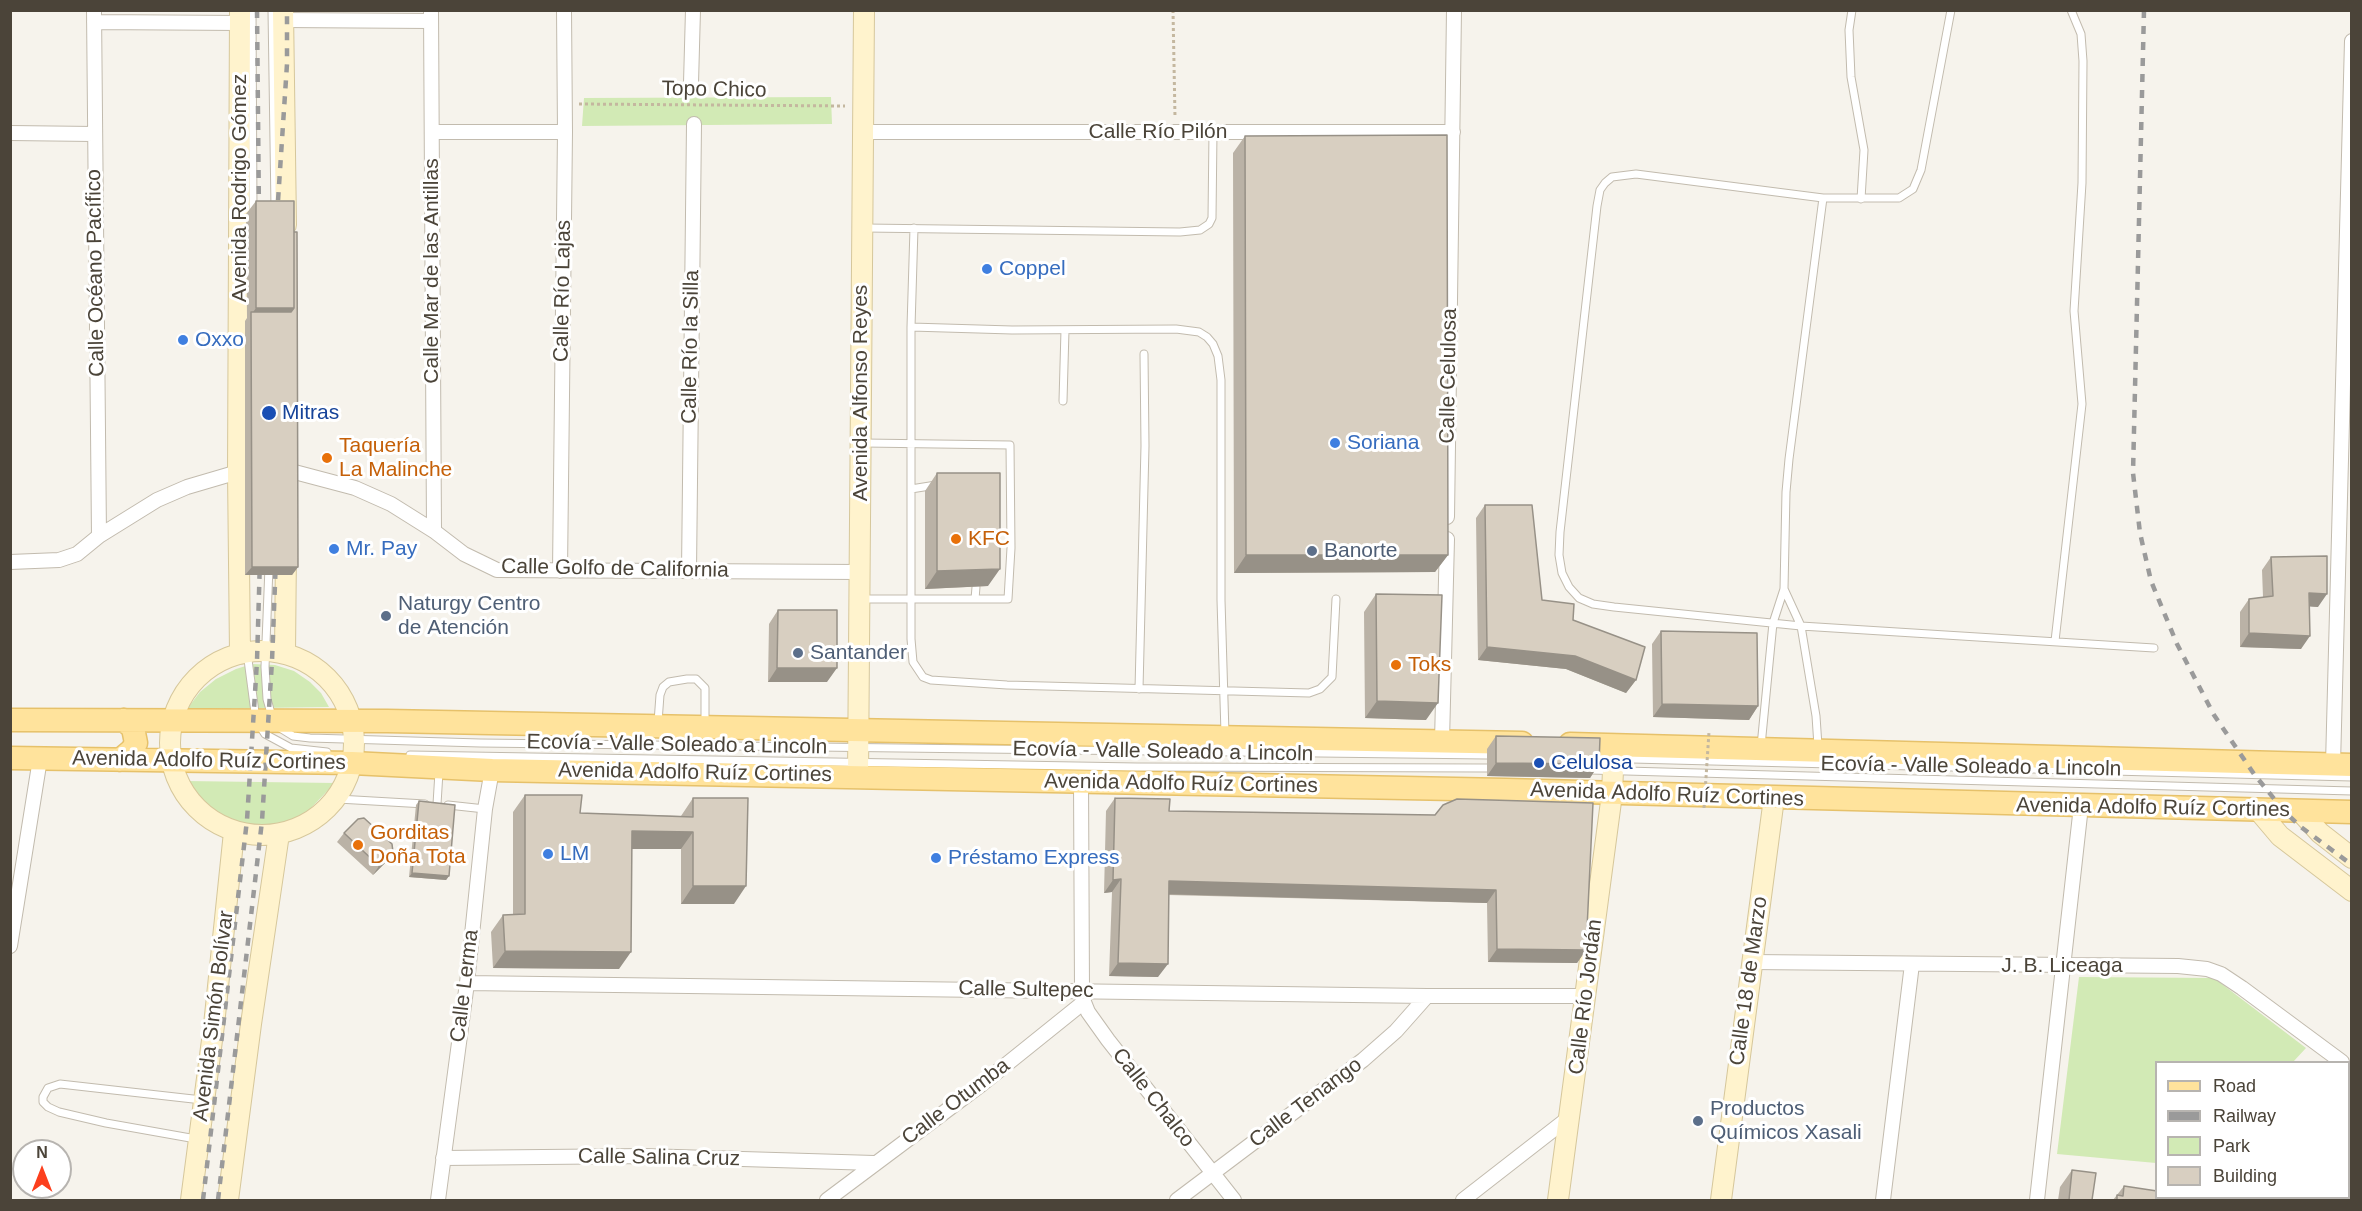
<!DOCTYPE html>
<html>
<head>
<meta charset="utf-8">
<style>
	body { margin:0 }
	#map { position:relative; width:2362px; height:1211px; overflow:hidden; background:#f6f3ec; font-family:Helvetica,sans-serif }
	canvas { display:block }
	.frame { position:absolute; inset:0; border:12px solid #4b4439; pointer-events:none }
	.legend { position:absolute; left:2155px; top:1061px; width:195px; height:138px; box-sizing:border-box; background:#fff; border:2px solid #b7b4b0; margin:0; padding:8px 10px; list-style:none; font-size:18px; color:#4b4439 }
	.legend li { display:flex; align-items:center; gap:12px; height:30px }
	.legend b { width:30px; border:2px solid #b7b4b0 }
	.north { position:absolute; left:12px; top:1139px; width:60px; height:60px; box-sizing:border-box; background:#fff; border:2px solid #b7b4b0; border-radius:50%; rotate:0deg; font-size:16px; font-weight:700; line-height:24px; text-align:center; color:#4b4439 }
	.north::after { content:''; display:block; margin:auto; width:21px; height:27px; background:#fc3f1d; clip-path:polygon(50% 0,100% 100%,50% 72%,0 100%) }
</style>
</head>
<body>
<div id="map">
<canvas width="2362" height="1211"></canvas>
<div class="frame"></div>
<ul class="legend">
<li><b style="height:8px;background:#ffe39c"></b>Road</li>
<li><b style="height:8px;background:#9a9a9a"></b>Railway</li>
<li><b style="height:16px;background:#d2eab5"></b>Park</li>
<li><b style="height:16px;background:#d8cfc1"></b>Building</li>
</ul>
<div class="north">N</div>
</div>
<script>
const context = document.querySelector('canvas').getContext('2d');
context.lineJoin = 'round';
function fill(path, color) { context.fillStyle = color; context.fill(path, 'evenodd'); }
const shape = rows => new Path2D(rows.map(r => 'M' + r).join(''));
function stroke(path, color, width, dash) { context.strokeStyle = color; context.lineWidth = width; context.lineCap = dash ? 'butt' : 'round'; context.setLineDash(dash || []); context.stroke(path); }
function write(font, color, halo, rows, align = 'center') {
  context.font = font + ' Helvetica,sans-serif'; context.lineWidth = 6; context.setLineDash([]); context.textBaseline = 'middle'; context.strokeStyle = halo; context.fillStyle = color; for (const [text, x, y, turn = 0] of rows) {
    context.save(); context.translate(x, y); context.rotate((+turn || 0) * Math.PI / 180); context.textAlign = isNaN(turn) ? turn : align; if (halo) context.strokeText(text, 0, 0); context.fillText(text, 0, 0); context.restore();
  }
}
const green = shape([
	[831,97,832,124,582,126,584,98],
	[252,664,275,665,294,671,310,682,321,693,329,707,187,709,200,692,216,679,236,669],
	[185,781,335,783,309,810,294,820,276,826,250,826,225,821,207,811,193,797],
	[2079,977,2214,978,2306,1048,2293,1062,2156,1062,2156,1163,2057,1154],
	[2197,1198,2291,1198,2291,1200,2197,1200]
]);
const path = shape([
	[1173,10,1175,117],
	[579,104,845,106]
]);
const lane = shape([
	[252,10,253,212],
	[272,10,275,208],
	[1852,10,1849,30,1851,77,1864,150,1861,199],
	[1951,10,1921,170,1913,189,1899,198,1823,198,1636,174,1612,177,1605,183,1600,190,1597,206,1560,532,1559,555,1562,573,1569,587,1579,598,1593,604,1614,607,1801,626,2154,648],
	[865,228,1180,232,1200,230,1209,224,1212,218,1213,132],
	[914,228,911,327,911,639,913,662,923,677,931,680,1007,685,1309,693,1320,689,1332,677,1336,599],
	[911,327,1012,330,1176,329,1199,332,1207,337,1213,344,1218,356,1221,380,1221,600,1225,734],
	[1063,401,1065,330],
	[911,489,936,485],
	[269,567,265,667,267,699,272,717],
	[1784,589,1801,626,1816,716,1818,746],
	[862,599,1008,599,1011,548,1010,445,864,443],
	[975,599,976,587],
	[2055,641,2082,404,2074,311,2082,183,2083,61,2081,34,2071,10],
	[247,652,256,720,265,734,291,748,327,752],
	[1139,689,1145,446,1144,354],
	[658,722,660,695,663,687,669,682,687,679,696,679,705,688,705,725],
	[280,728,293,736,310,738,480,743,1487,755],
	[1761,746,1773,623,1784,589,1786,492,1789,459,1823,198],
	[410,755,1137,767,1487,768],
	[1592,758,2352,777],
	[1590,770,2352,791],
	[338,799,425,804],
	[437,804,439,772],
	[448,805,485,809],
	[196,1139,106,1123,59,1112,48,1107,43,1102,43,1097,48,1088,60,1084,202,1100]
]);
const street = shape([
	[94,10,99,536],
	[431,10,434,531],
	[283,20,431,21],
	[94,22,240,23],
	[691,83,693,10],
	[432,132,565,132],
	[863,132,1453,132],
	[10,133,94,134],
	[287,470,355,488,391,504,434,531,464,554,497,570,860,572],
	[1447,517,1454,10],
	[10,562,59,560,77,554,99,536,157,500,187,487,238,472],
	[560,571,565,132,564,10],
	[689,571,694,124],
	[1442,741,1447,539],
	[2333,764,2352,41],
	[1081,782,1082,990,1084,1002,1088,1012,1108,1040,1234,1200],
	[10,946,40,759],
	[1751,962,2178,966,2207,969,2221,974,2242,988,2342,1062],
	[467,983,1427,996,1586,996],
	[443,1158,644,1156,874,1163],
	[438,1200,467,983,485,809,492,770],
	[827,1200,982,1084,1084,1002],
	[1177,1200,1363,1060,1396,1031,1427,996],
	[1463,1200,1571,1116],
	[1883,1200,1912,964],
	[2037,1200,2081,806]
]);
const secondary = shape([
	[283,10,286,225],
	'170 743a92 92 0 1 1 184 0a92 92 0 1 1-184 0Z',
	[240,654,238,472,240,10],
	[285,654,286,549],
	[858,776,864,10],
	[2258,810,2280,836,2352,891],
	[2300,811,2320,833,2352,858],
	[191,1200,214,1025,234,832],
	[228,1200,251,1024,279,834],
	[1558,1200,1612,794,1614,746],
	[1721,1200,1774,798]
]);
const primary = shape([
	[10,720,387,721,1522,743],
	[1570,744,2352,765],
	[10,758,352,763,492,770,1506,790,2352,812],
	[120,760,132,750,136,743,133,728,124,720]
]);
const rail = shape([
	[257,10,259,217],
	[2144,10,2133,473,2140,533,2151,581,2177,644,2214,715,2254,774,2284,811,2301,827,2352,865],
	[277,216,287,64,287,10],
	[203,1200,247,820,257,661,260,559],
	[218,1200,262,821,272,661,276,558]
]);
const pathBridge = shape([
	[1704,808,1709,732]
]);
const wall = shape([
	[1245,136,1448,555,1435,572,1234,573,1233,153],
	[256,201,298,567,292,575,245,575,245,321,247,318,246,214],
	[937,473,988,586,925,589,925,491],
	[1485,505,1542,600,1573,620,1636,680,1626,693,1566,669,1478,660,1476,518],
	[2271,557,2318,607,2310,606,2301,649,2240,647,2240,612,2249,599,2263,597,2262,570],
	[1376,594,1426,720,1365,718,1364,612],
	[778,610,827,682,768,682,769,624],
	[1661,631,1758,706,1749,720,1653,717,1652,644],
	[1496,736,1599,764,1590,778,1487,776,1487,749],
	[525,795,580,813,681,816,693,798,734,904,681,904,681,849,632,849,619,969,493,968,491,932,503,915,513,915,513,812],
	[1115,798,1169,811,1435,815,1586,950,1577,963,1488,962,1487,903,1168,895,1158,977,1109,976,1112,892,1104,893,1106,811],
	[419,801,449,876,446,880,409,877,416,805],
	[344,833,387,861,373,875,337,842],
	[2349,1088,2352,1090,2352,1146,2349,1144],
	[2072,1170,2092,1200,2058,1200,2060,1187],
	[2124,1186,2157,1200,2113,1200]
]);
const shadedWall = shape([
	[256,308,294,308,285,321,251,315],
	[1246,555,1448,555,1435,572,1234,573],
	[252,567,298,567,292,575,245,575],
	[1000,569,988,586,925,589,937,571],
	[2309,593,2327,594,2318,607,2300,606],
	[2249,633,2310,636,2301,649,2240,647],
	[1487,647,1575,656,1636,680,1626,693,1566,669,1478,660],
	[777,668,837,668,827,682,768,682],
	[1377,701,1438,703,1426,720,1365,718],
	[1662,704,1758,706,1749,720,1653,717],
	[1496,763,1599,764,1590,778,1487,776],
	[632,831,693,832,681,849,620,849],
	[393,852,387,861,373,875,379,866],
	[412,873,449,876,446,880,409,877],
	[1121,879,1112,892,1104,893,1113,880],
	[1169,881,1496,890,1487,903,1159,894],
	[693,886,746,886,734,904,681,904],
	[1497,949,1586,950,1577,963,1488,962],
	[505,951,631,952,619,969,493,968],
	[1118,963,1168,964,1158,977,1109,976]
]);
const building = shape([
	[1447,135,1448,555,1246,555,1245,136,1447,135],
	[256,201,294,201,294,308,256,308,256,201],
	[294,232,297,232,298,567,252,567,251,312,291,312,294,308,294,232],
	[937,473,1000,473,1000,569,937,571,937,473],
	[1485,505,1532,505,1542,600,1574,604,1573,620,1645,647,1636,680,1575,656,1487,647,1485,505],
	[2327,556,2327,594,2309,593,2310,636,2249,633,2249,599,2273,596,2271,557,2327,556],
	[1376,594,1442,595,1438,703,1377,701,1376,594],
	[778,610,837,610,837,668,777,668,778,610],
	[1661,631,1757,633,1758,706,1662,704,1661,631],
	[1496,736,1600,738,1599,764,1496,763,1496,736],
	[525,795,582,795,580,813,693,817,693,798,748,798,746,886,693,886,693,832,632,831,631,952,505,951,503,915,525,914,525,795],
	[1115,798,1170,799,1169,811,1435,815,1443,805,1457,799,1593,803,1586,950,1497,949,1496,890,1169,881,1168,964,1118,963,1121,879,1113,880,1115,798],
	[419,801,455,805,449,876,412,873,419,801],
	[364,818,392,844,393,852,379,866,344,833,358,819,364,818],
	[2349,1088,2352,1090,2352,1126,2349,1124,2349,1088],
	[2072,1170,2096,1173,2092,1200,2069,1200,2072,1170],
	[2124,1186,2157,1191,2157,1200,2117,1200,2117,1195,2123,1196,2124,1186]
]);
const markers = [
	[987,269,6,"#3f7fe0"],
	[183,340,6,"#3f7fe0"],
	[269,413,8,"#1a4fb4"],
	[1335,443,6,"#3f7fe0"],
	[327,458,6,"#e8710a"],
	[956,539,6,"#e8710a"],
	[334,549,6,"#3f7fe0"],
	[1312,551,6,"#5c6f8a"],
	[386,616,6,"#5c6f8a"],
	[798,653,6,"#5c6f8a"],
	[1396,665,6,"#e8710a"],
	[1539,763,6,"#1a4fb4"],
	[358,845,6,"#e8710a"],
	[548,854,6,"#3f7fe0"],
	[936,858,6,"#3f7fe0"],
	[1698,1121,6,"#5c6f8a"]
];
const streetNames = [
	["Topo Chico",714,90,1],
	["Calle Río Pilón",1158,132],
	["Avenida Rodrigo Gómez",240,188,-90],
	["Calle Mar de las Antillas",432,271,-90],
	["Calle Océano Pacífico",96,273,-91],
	["Calle Río Lajas",563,291,-89],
	["Calle Río la Silla",691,347,-89],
	["Calle Celulosa",1449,376,-89],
	["Avenida Alfonso Reyes",861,393,-90],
	["Calle Golfo de California",615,569,1],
	["Ecovía - Valle Soleado a Lincoln",677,745,1],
	["Ecovía - Valle Soleado a Lincoln",1163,752,1],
	["Avenida Adolfo Ruíz Cortines",209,761,1],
	["Ecovía - Valle Soleado a Lincoln",1971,767,1],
	["Avenida Adolfo Ruíz Cortines",695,773,1],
	["Avenida Adolfo Ruíz Cortines",1181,784,1],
	["Avenida Adolfo Ruíz Cortines",1667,795,2],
	["Avenida Adolfo Ruíz Cortines",2153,808,1],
	["J. B. Liceaga",2062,966],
	["Calle 18 de Marzo",1749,981,-82],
	["Calle Lerma",465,986,-83],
	["Calle Sultepec",1026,990,1],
	["Calle Río Jordán",1586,997,-83],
	["Avenida Simón Bolívar",214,1016,-83],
	["Calle Chalco",1153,1098,52],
	["Calle Otumba",956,1102,-37],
	["Calle Tenango",1306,1103,-37],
	["Calle Salina Cruz",659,1158,1]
];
const shopNames = [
	["Coppel",999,269],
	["Oxxo",195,340],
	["Soriana",1347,443],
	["Mr. Pay",346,549],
	["LM",560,854],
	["Préstamo Express",948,858]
];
const transitNames = [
	["Mitras",282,413],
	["Celulosa",1551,763]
];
const foodNames = [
	["Taquería",339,446],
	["La Malinche",339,470],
	["KFC",968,539],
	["Toks",1408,665],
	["Gorditas",370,833],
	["Doña Tota",370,857]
];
const serviceNames = [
	["Banorte",1324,551],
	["Naturgy Centro",398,604],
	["de Atención",398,628],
	["Santander",810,653],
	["Productos",1710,1109],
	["Químicos Xasali",1710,1133]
];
fill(green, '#d2eab5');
stroke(lane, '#c2bbae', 9);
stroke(street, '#c2bbae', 16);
stroke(secondary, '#d6c79b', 22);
stroke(primary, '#e6c16a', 25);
stroke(path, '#c4b79f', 3, [3, 3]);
stroke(lane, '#fff', 7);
stroke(street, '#fff', 14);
stroke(secondary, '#fff3cd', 20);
stroke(primary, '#ffe39c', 22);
stroke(rail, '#9a9a9a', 4.5, [8, 8]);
stroke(pathBridge, '#c4b79f', 3, [3, 3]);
fill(wall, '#bab2a6');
fill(shadedWall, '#979187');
fill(building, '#d8cfc1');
stroke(building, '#979187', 1.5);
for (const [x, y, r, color] of markers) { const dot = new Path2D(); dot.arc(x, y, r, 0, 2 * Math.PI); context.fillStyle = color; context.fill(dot); stroke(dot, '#fff', 2); }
write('21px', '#4b4439', '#fff', streetNames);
write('21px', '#366cbe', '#fff', shopNames, 'left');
write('21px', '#164399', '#fff', transitNames, 'left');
write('21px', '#c56008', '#fff', foodNames, 'left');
write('21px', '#4e5e75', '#fff', serviceNames, 'left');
</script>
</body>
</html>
